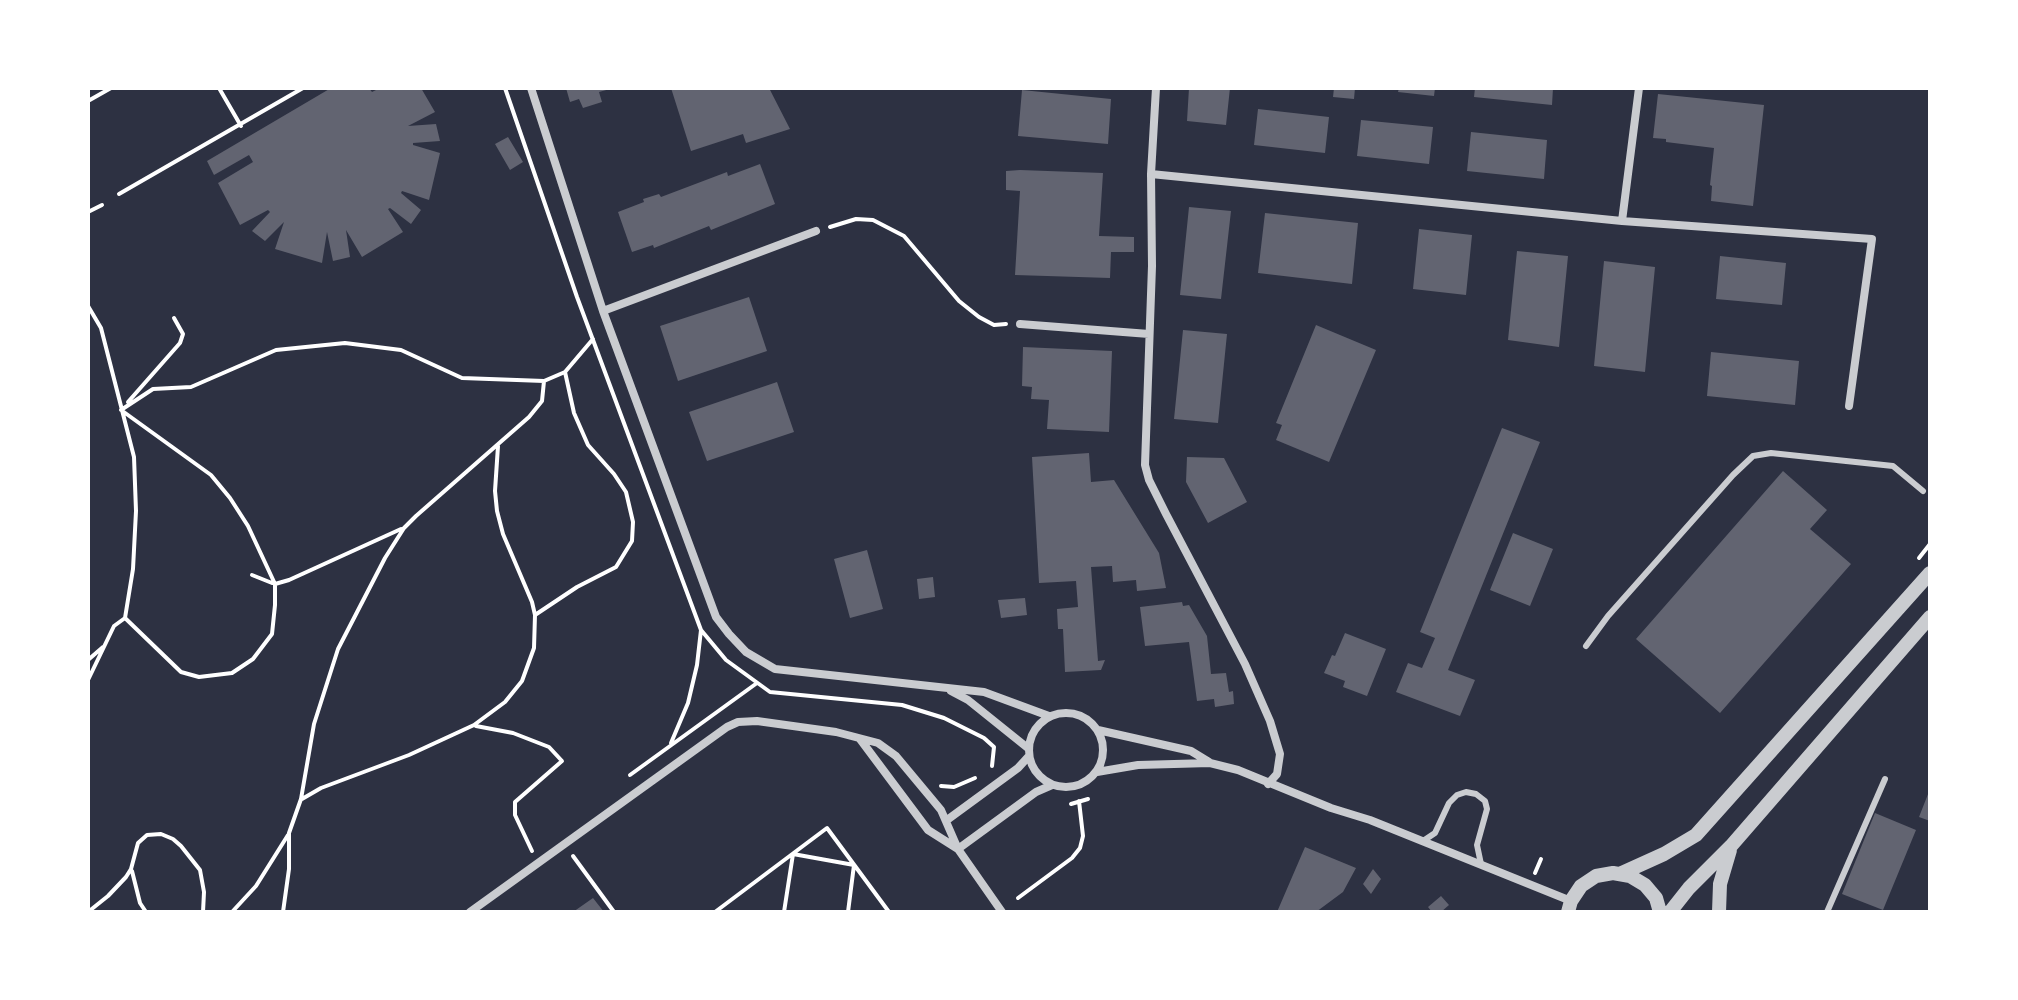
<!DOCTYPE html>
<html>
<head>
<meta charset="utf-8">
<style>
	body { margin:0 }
	#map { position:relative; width:2018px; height:1000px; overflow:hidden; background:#2d3142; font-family:"Playfair Display",serif }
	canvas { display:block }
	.frame { position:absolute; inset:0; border:90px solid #fff; pointer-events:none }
</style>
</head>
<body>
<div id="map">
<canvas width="2018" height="1000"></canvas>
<div class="frame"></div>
</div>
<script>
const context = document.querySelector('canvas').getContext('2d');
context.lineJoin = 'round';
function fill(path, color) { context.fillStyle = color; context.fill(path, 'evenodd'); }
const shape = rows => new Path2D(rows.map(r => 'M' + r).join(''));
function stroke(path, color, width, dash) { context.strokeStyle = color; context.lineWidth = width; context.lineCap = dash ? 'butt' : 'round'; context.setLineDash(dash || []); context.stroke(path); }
const building = shape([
	[331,88,369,88,372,92,380,88,421,88,435,112,408,126,436,124,440,141,413,143,413,145,440,153,429,200,402,191,401,193,421,210,411,224,390,208,388,209,403,232,362,257,346,230,350,257,333,261,327,232,322,263,275,249,284,222,265,241,252,231,270,212,268,210,240,225,218,183,253,162,249,155,214,175,207,161],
	[566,88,610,88,610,89,599,92,602,102,583,108,579,99,570,102],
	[671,88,769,88,790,129,746,143,743,134,691,151],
	[1189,88,1230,88,1226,125,1187,121],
	[1334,88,1355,88,1354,99,1333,97],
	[1399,88,1435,88,1434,96,1398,92],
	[1475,88,1553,88,1552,105,1474,97],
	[1022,90,1111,99,1108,144,1018,136],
	[1658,94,1764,105,1753,206,1711,201,1712,186,1710,185,1714,148,1666,142,1666,139,1653,138],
	[1258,109,1329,117,1325,153,1254,145],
	[1361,120,1433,127,1429,164,1357,156],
	[1471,132,1547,140,1544,179,1467,171],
	[508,137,523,162,510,170,495,144],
	[760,164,775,204,711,230,709,226,654,248,653,245,632,252,618,212,644,202,643,199,659,194,661,197,727,172,728,176],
	[1020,170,1103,173,1099,236,1134,237,1134,252,1111,252,1110,278,1015,275,1020,191,1006,190,1006,171],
	[1189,207,1231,211,1221,299,1180,295],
	[1265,213,1358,223,1352,284,1258,273],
	[1419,229,1472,235,1466,295,1413,289],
	[1517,251,1568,256,1559,347,1508,340],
	[1720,256,1786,263,1782,305,1716,299],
	[1604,261,1655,267,1645,372,1594,366],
	[749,297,767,351,678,381,660,326],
	[1316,325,1376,350,1329,462,1276,440,1282,425,1276,423],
	[1183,330,1227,334,1218,423,1174,419],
	[1023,347,1112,351,1109,432,1047,429,1049,400,1031,399,1032,387,1022,386],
	[1711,352,1799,361,1795,405,1707,396],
	[777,382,794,432,707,461,689,412],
	[1502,428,1540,442,1448,670,1475,680,1460,716,1396,692,1408,663,1422,668,1435,638,1420,632],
	[1089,453,1091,482,1114,480,1159,553,1166,588,1137,591,1136,580,1113,582,1112,566,1091,567,1098,661,1105,660,1101,670,1065,672,1063,629,1058,629,1057,609,1078,607,1076,581,1039,583,1032,457],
	[1187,457,1224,458,1247,502,1208,523,1186,482],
	[1783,471,1827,510,1810,529,1851,564,1720,713,1636,639],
	[1513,533,1553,549,1530,606,1490,590],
	[867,550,883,609,850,618,834,559],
	[933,577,935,597,919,599,917,579],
	[1025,598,1027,615,1001,618,998,600],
	[1182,602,1183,606,1189,605,1207,636,1211,674,1226,673,1229,692,1233,691,1234,704,1215,707,1214,699,1197,701,1189,642,1145,646,1140,607],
	[1345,633,1386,649,1367,696,1343,687,1345,681,1324,673,1332,655,1335,656],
	[1930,789,1930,821,1919,817],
	[1875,813,1916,830,1883,910,1842,894],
	[1305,847,1356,868,1343,892,1316,912,1277,912],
	[1373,869,1381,879,1371,894,1363,884],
	[1441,896,1449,905,1441,912,1432,912,1428,907],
	[593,898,604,912,573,912]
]);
const path = shape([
	[219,88,241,126],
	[505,88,577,297,701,630,726,660,770,692,902,705,944,718,984,738,994,747,992,766],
	[88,101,111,88],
	[119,194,303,88],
	[88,212,102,205],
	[830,227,856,219,873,220,904,236,959,301,979,317,994,325,1006,324],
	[88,306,101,328,134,457,136,511,133,569,125,618],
	[128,402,180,343,183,334,174,318],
	[121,410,153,389,191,387,276,350,345,343,401,350,462,378,544,381],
	[121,410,211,475,230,498,248,526,275,584],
	[1919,558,1930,544],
	[252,575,272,583],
	[535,615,577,587,616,567,632,541,633,522,626,492,614,474,588,445,574,413,565,372],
	[88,660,103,647],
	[88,680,114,626,125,618,181,672,199,677,232,673,253,659,272,634,275,605,275,584,289,580,401,529],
	[476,726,513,733,549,747,562,761,515,802,515,815,532,851],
	[671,743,688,703,697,665,701,630],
	[630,775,757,683],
	[941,786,954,787,975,778],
	[302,799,321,788,409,755,474,725,505,702,522,681,534,648,535,615,532,602,503,534,497,511,495,491,498,446],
	[1071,804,1088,799],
	[573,856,614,912],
	[132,871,140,903,146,912],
	[1535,873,1541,859],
	[1018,898,1072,858,1080,848,1083,836,1079,801],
	[88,912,108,896,126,877,131,869,138,843,147,835,161,834,173,839,181,846,200,870,204,892,203,912],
	[232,912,256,886,288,835],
	[283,912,289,869,289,833,301,799,314,724,338,649,385,558,404,528,416,516,529,417,542,401,544,381,565,372,593,339],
	[715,912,827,828,889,912],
	[784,912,793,854,854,865,848,912]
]);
const service = shape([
	[1586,646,1608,616,1733,475,1753,456,1771,453,1893,466,1923,491],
	[1423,841,1435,833,1449,803,1457,795,1466,792,1476,794,1485,801,1487,809,1477,845,1481,864],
	[1827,912,1885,779]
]);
const minor = shape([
	[531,88,603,311,716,617,729,634,746,652,775,669,984,692,1049,716],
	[1156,88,1151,174,1152,266,1145,465,1149,480,1166,514,1245,664,1270,721,1280,754,1277,774,1268,784],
	[1151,174,1622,221,1639,88],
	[1622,221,1872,239,1849,406],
	[603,311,816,231],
	[1020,324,1149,334],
	[951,691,968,700,1029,749],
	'1029 750a37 37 0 1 1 74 0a37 37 0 1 1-74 0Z',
	[1098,730,1191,751,1209,762],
	[860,739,928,830,958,849],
	[1097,772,1138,765,1210,763,1238,770,1331,808,1370,820,1571,901],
	[947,820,1018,768,1029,756],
	[958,849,1036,792,1052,785],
	[470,912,727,727,738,722,757,721,836,732,878,743,896,756,941,810,958,849,1002,912]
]);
const tertiary = shape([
	[1622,873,1664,854,1696,835,1930,573],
	[1568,912,1571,901,1581,886,1596,876,1613,873,1630,876,1645,885,1656,898,1660,912],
	[1670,912,1689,888,1731,846,1930,617],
	[1719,912,1720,884,1730,850]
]);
fill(building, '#626471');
stroke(path, '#fff', 4);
stroke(service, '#caccd0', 6);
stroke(minor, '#caccd0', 8);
stroke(tertiary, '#caccd0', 14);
</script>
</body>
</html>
